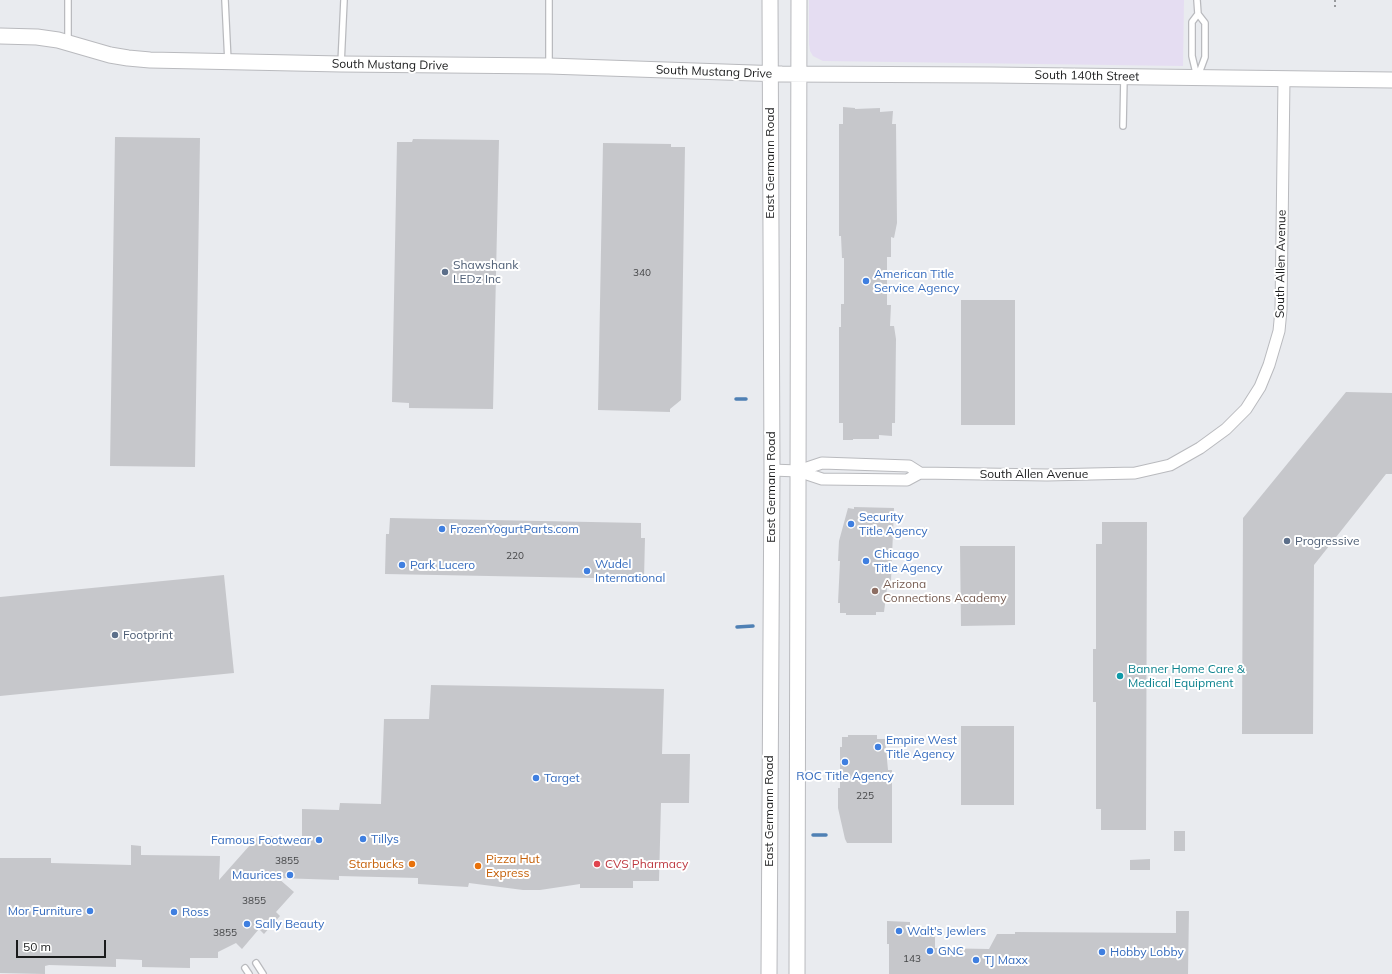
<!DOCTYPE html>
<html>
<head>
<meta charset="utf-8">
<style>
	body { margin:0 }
	#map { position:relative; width:1392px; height:974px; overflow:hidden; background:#e9ebef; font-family:Mulish,sans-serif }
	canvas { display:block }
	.scale { position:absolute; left:16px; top:940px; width:90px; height:18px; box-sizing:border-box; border:2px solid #1a1b1c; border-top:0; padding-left:5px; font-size:12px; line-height:14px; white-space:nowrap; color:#1a1b1c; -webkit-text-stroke:3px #fff; paint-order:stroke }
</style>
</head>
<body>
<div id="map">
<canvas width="1392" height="974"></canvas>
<div class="scale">50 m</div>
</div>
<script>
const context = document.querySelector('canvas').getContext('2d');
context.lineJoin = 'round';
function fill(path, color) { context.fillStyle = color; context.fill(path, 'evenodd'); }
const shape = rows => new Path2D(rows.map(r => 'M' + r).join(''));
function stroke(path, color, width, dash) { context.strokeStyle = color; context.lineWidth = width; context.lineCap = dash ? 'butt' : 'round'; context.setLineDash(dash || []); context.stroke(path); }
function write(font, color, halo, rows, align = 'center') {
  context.font = font + ' Mulish,sans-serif'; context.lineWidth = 4; context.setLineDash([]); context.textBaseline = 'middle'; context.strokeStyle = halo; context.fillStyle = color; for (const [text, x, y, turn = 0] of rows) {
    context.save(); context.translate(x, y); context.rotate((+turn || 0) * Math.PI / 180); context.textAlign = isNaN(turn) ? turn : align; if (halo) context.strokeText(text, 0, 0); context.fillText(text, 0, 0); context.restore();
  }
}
const industrial = shape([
	[809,0,1184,0,1183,66,823,61,813,56,810,51,809,44]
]);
const stream = shape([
	[736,399,746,399],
	[737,627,753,626],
	[813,835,826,835]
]);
const building = shape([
	[843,107,855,108,855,109,880,108,880,112,893,111,892,124,896,124,897,223,894,238,891,237,891,257,887,257,887,305,891,305,890,326,894,326,896,339,895,423,892,423,892,436,879,435,879,439,853,439,853,440,843,440,843,423,839,423,839,327,841,327,841,304,844,304,844,258,842,258,841,236,839,236,839,124,843,124],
	[115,137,200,138,195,467,110,466],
	[413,139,499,140,493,409,409,408,409,403,392,402,397,142,412,142],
	[603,143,671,144,671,147,685,147,681,400,670,409,670,412,598,410],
	[961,300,1015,300,1015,425,961,425],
	[1346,392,1392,393,1392,474,1386,474,1314,565,1313,734,1242,734,1243,518],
	[854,507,894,508,891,581,888,580,884,612,876,612,876,615,846,615,846,613,840,613,840,603,838,603,840,561,838,561,839,541,848,508,854,509],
	[390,518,641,523,641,538,645,538,644,579,385,574,386,534,389,534],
	[1102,522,1147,522,1146,830,1101,830,1101,809,1096,809,1096,702,1093,702,1093,649,1096,649,1096,544,1102,544],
	[960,546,1015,546,1015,625,961,626],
	[224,575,234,673,0,696,0,597],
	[431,685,664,689,662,754,690,754,689,803,661,803,659,881,633,881,633,888,580,888,580,884,540,890,523,890,469,883,468,887,418,884,418,878,339,876,339,880,278,878,294,892,276,912,280,916,264,934,259,929,242,949,236,943,218,952,218,958,190,958,190,968,142,967,142,960,116,959,116,967,49,965,45,966,45,974,0,973,0,858,51,858,51,863,131,865,131,845,141,846,141,855,220,856,219,880,258,836,302,837,302,809,339,810,340,803,381,804,384,719,429,719],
	[961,726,1014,726,1014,805,961,805],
	[848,735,877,735,877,739,885,739,888,770,892,770,892,843,847,843,845,839,838,808,838,788,840,788,840,747,842,747,842,737,848,737],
	[1174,831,1185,831,1185,851,1174,851],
	[1150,859,1150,870,1130,870,1130,860],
	[1176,911,1189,911,1188,974,889,974,889,944,887,944,887,921,910,922,910,930,935,930,935,948,989,949,997,934,1015,934,1015,932,1176,933]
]);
const path = shape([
	[1335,0,1335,7]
]);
const lane = shape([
	[225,0,228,62],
	[1197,0,1198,14,1205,23,1205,57,1198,76],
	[68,42,68,0],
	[341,64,344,0],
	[549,66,549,0],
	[1197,77,1192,56,1192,22,1198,14],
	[1123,126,1124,77],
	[256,963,263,974],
	[245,968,249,974]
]);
const street = shape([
	[772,470,798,471,822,479,907,480,920,473,1047,475,1135,473,1170,465,1200,448,1226,429,1246,409,1260,387,1269,365,1279,331,1281,310,1284,79],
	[798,471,822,463,909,466,920,473]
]);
const secondary = shape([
	[0,36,37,37,58,40,110,55,128,58,150,60,341,64,549,66,782,74,992,75,1392,80],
	[769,974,772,470,770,0],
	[797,974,799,0]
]);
const markers = [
	[445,272,4,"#5c6f8a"],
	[866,281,4,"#3f7fe0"],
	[851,524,4,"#3f7fe0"],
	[442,529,4,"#3f7fe0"],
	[1287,541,4,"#5c6f8a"],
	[866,561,4,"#3f7fe0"],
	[402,565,4,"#3f7fe0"],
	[587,571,4,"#3f7fe0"],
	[875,591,4,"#8d6e63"],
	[115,635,4,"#5c6f8a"],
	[1120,676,4,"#0f9aa8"],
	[878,747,4,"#3f7fe0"],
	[845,762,4,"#3f7fe0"],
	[536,778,4,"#3f7fe0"],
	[363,839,4,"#3f7fe0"],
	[319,840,4,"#3f7fe0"],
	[412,864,4,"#e8710a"],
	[597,864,4,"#e0444e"],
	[478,866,4,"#e8710a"],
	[290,875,4,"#3f7fe0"],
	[90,911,4,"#3f7fe0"],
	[174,912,4,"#3f7fe0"],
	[247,924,4,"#3f7fe0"],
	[899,931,4,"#3f7fe0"],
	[930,951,4,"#3f7fe0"],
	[1102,952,4,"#3f7fe0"],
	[976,960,4,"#3f7fe0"]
];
const numberNames = [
	["340",642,273],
	["220",515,556],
	["225",865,796],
	["3855",287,861],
	["3855",254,901],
	["3855",225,933],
	["143",912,959]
];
const streetNames = [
	["South Mustang Drive",390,65,1],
	["South Mustang Drive",714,72,2],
	["South 140th Street",1087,76,1],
	["East Germann Road",770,163,-90],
	["South Allen Avenue",1281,264,-89],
	["South Allen Avenue",1034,474],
	["East Germann Road",771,487,-90],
	["East Germann Road",769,811,-90]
];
const serviceNames = [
	["Shawshank",453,265],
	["LEDz Inc",453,279],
	["Progressive",1295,541],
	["Footprint",123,635]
];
const shopNames = [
	["American Title",874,274],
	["Service Agency",874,288],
	["Security",859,517],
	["Title Agency",859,531],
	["FrozenYogurtParts.com",450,529],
	["Chicago",874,554],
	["Title Agency",874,568],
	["Wudel",595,564],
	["International",595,578],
	["Park Lucero",410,565],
	["Empire West",886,740],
	["Title Agency",886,754],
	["ROC Title Agency",845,776,"center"],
	["Target",544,778],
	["Tillys",371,839],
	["Famous Footwear",311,840,"right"],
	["Maurices",282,875,"right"],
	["Mor Furniture",82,911,"right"],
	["Ross",182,912],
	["Sally Beauty",255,924],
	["Walt's Jewlers",907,931],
	["GNC",938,951],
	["Hobby Lobby",1110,952],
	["TJ Maxx",984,960]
];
const educationNames = [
	["Arizona",883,584],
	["Connections Academy",883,598]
];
const cultureNames = [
	["Banner Home Care &",1128,669],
	["Medical Equipment",1128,683]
];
const foodNames = [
	["Pizza Hut",486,859],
	["Express",486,873],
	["Starbucks",404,864,"right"]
];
const healthNames = [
	["CVS Pharmacy",605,864]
];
fill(industrial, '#e5ddf2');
stroke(stream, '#4f80b4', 3.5);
fill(building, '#c6c7cb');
stroke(lane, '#b9babe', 8);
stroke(street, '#b9babe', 13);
stroke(secondary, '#b9babe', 17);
stroke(path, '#97999c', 2, [2, 3]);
stroke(lane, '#fff', 5.5);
stroke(street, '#fff', 11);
stroke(secondary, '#fff', 15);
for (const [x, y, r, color] of markers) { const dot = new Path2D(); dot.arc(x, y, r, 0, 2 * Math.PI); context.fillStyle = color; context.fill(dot); stroke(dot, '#fff', 1.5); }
write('10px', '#454648', null, numberNames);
write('12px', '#1a1b1c', '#fff', streetNames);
write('12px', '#4e5e75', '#fff', serviceNames, 'left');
write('12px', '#366cbe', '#fff', shopNames, 'left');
write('12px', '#785e54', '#fff', educationNames, 'left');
write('12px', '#0d838f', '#fff', cultureNames, 'left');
write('12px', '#c56008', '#fff', foodNames, 'left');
write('12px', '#be3a42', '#fff', healthNames, 'left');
</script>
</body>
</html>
